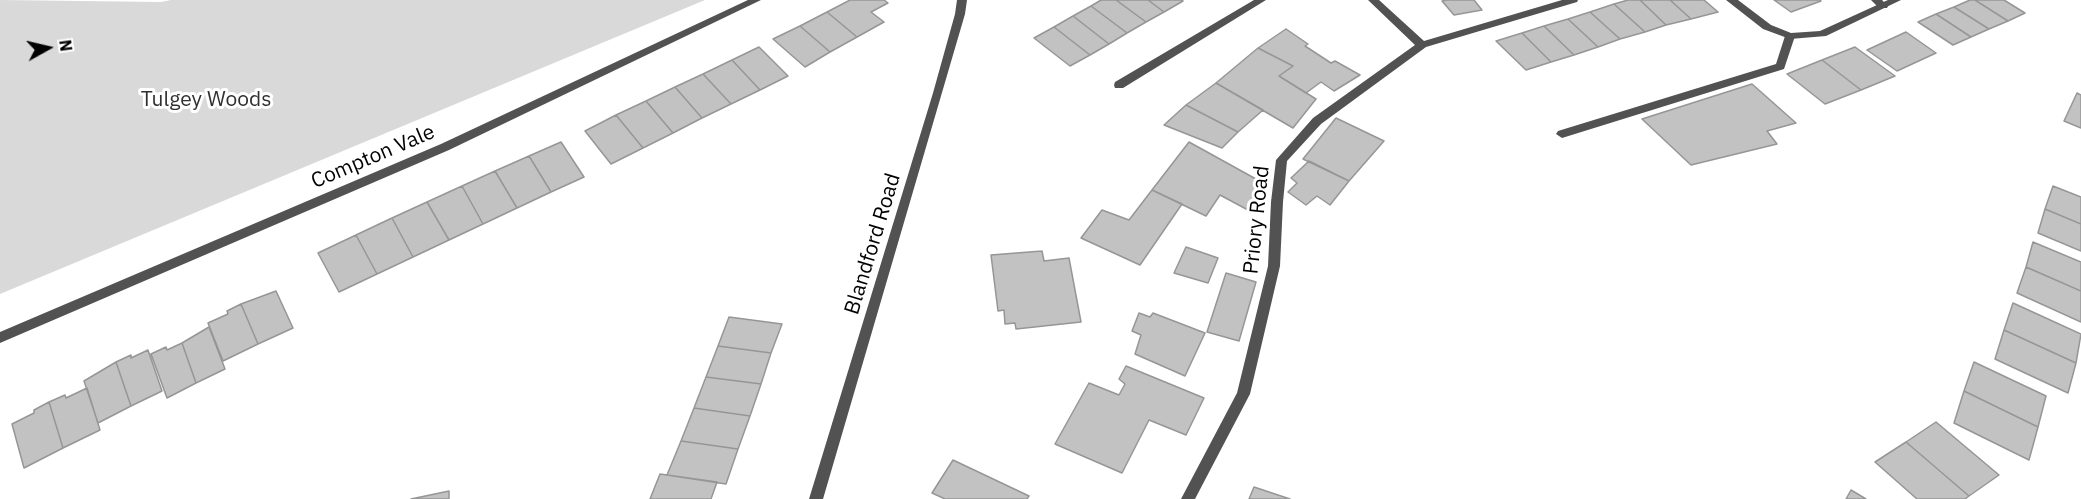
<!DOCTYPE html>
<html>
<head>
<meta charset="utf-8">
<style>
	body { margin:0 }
	#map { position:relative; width:2081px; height:499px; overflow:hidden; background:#fff; font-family:"IBM Plex Sans",sans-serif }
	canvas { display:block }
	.north { position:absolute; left:18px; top:18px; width:60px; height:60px; -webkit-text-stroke:4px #fff; paint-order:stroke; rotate:82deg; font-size:16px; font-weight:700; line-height:24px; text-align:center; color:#000 }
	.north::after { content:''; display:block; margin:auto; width:21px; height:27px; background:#000; clip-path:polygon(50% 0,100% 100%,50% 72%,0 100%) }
</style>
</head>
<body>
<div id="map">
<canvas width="2081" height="499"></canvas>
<div class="north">N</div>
</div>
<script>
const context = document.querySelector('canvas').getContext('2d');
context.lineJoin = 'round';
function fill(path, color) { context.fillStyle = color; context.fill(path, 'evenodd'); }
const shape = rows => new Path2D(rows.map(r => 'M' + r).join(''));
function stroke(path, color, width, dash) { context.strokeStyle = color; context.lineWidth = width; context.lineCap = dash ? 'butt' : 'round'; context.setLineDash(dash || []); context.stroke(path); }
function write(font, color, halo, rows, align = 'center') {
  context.font = font + ' "IBM Plex Sans",sans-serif'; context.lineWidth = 6; context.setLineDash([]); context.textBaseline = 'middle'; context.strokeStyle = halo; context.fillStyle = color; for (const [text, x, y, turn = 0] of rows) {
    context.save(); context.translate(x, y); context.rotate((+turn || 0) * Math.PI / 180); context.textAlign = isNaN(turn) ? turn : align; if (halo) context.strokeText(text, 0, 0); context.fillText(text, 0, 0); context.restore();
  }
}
const green = shape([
	[0,0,161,2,171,0,705,0,0,294]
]);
const building = shape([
	[850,0,884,0,888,3,871,12,884,22,857,37,827,12,850,0],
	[1101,0,1116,0,1146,22,1127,33,1091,6,1101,0],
	[1116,0,1148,0,1164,12,1146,22,1116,0],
	[1148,0,1181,0,1183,1,1164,12,1148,0],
	[1447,0,1474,0,1482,10,1454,15,1442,1,1447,0],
	[1628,0,1640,0,1666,25,1645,32,1614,4,1628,0],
	[1640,0,1670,0,1691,19,1666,25,1640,0],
	[1670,0,1704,0,1718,12,1691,19,1670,0],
	[1774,0,1820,0,1821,1,1791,12,1774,0],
	[1970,0,1975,0,2008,21,1989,29,1954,7,1970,0],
	[1975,0,2004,0,2025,13,2008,21,1975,0],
	[1614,4,1645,32,1620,39,1590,12,1614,4],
	[1091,6,1127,33,1109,44,1073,16,1091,6],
	[1954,7,1989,29,1971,37,1936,14,1954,7],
	[827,12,857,37,830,52,800,26,827,12],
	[1590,12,1620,39,1598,47,1568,19,1590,12],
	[1936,14,1971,37,1953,45,1918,22,1936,14],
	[1073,16,1109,44,1090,55,1054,27,1073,16],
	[1568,19,1598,47,1574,55,1544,26,1568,19],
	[800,26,830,52,805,67,773,39,800,26],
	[1544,26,1574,55,1551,62,1522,33,1544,26],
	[1054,27,1090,55,1070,66,1034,38,1054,27],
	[1286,29,1308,44,1305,46,1331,63,1335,61,1360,75,1334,91,1321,82,1306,93,1279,76,1293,66,1258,48,1286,29],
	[1906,32,1936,53,1897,71,1867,50,1906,32],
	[1522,33,1551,62,1526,70,1496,41,1522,33],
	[759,47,788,76,760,90,732,60,759,47],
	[1855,47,1895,76,1861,90,1822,60,1855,47],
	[1258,48,1293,66,1279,76,1316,99,1293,128,1216,83,1258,48],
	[732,60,760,90,731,104,703,74,732,60],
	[1822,60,1861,90,1825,104,1787,74,1822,60],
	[703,74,731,104,702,118,675,87,703,74],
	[1216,83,1263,110,1238,132,1186,105,1216,83],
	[1752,84,1796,123,1767,131,1777,144,1691,165,1642,119,1752,84],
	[675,87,702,118,673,133,646,101,675,87],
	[2077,93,2081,95,2081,128,2064,121,2077,93],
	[646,101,673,133,643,148,616,115,646,101],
	[1186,105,1238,132,1222,148,1164,125,1186,105],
	[616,115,643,148,611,164,585,131,616,115],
	[1336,118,1384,141,1349,181,1303,159,1336,118],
	[561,142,584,177,551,192,529,156,561,142],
	[1189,142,1265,184,1248,210,1220,195,1206,216,1152,190,1189,142],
	[529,156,551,192,517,208,495,171,529,156],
	[1309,161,1349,181,1330,205,1317,196,1306,205,1288,192,1297,183,1291,178,1309,161],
	[495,171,517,208,483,224,462,186,495,171],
	[462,186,483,224,449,240,427,202,462,186],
	[2053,186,2081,197,2081,224,2045,209,2053,186],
	[1152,190,1182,204,1140,265,1081,238,1102,210,1129,220,1152,190],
	[427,202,449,240,413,257,392,218,427,202],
	[2045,209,2081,224,2081,251,2038,233,2045,209],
	[392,218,413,257,377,274,356,235,392,218],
	[356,235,377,274,339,292,318,253,356,235],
	[2033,242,2081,262,2081,291,2026,267,2033,242],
	[1186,247,1218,258,1208,283,1174,273,1186,247],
	[1042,251,1044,261,1069,258,1081,322,1016,329,1015,323,1005,324,1004,310,998,311,991,255,1042,251],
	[2026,267,2081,291,2081,322,2017,293,2026,267],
	[1226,273,1256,282,1239,341,1207,332,1226,273],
	[276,291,293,328,258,344,241,304,276,291],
	[2013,303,2081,334,2076,363,2004,330,2013,303],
	[241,304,258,344,223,361,208,323,228,314,227,311,241,304],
	[1139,313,1150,317,1153,313,1205,333,1185,376,1135,354,1141,335,1132,331,1139,313],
	[729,317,782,324,771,353,718,346,729,317],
	[209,327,225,369,196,383,182,343,209,327],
	[2004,330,2076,363,2068,393,1995,359,2004,330],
	[182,343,196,383,167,398,151,354,166,347,167,350,182,343],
	[718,346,771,353,761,384,706,377,718,346],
	[148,350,162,391,131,406,116,362,131,355,131,358,148,350],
	[116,362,131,406,98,423,84,381,116,362],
	[1974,362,2046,396,2038,427,1964,391,1974,362],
	[1126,366,1204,398,1186,435,1149,420,1122,473,1055,444,1089,383,1119,395,1125,384,1119,379,1126,366],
	[706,377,761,384,750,416,694,408,706,377],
	[87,388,100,430,63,448,49,402,65,395,66,398,87,388],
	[1964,391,2038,427,2029,460,1954,423,1964,391],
	[49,402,63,448,24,468,12,424,34,413,34,410,49,402],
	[694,408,750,416,738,449,681,441,694,408],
	[1936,422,1999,475,1969,496,1906,442,1936,422],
	[681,441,738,449,726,484,667,475,681,441],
	[1906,442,1969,496,1965,499,1917,499,1875,462,1906,442],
	[953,460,1029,496,1027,499,945,499,932,493,953,460],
	[660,474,667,475,717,482,711,499,650,499,660,474],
	[1254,487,1290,499,1249,499,1254,487],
	[1851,490,1866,499,1846,499,1851,490],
	[449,491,449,499,411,499,449,491]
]);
const service = shape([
	[1871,0,1882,0,1888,6,1887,8,1879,8,1871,0],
	[1790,33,1795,36,1784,69,1562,138,1556,134,1558,131,1776,64,1785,36,1790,33]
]);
const minor = shape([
	[748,0,761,0,449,150,0,343,0,332,441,144,748,0],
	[957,0,967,0,965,14,823,499,809,499,933,93,955,14,957,0],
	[1254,0,1266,0,1123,88,1115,88,1114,85,1115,82,1254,0],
	[1368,0,1379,0,1424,41,1562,0,1578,0,1577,2,1426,47,1321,124,1287,161,1283,202,1280,266,1250,394,1195,499,1181,499,1237,393,1268,266,1271,202,1276,160,1313,118,1415,45,1368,0],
	[1726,0,1738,0,1771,25,1791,33,1820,31,1888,0,1901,0,1826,36,1790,39,1763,29,1726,0]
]);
const parkNames = [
	["Tulgey Woods",206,100]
];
const streetNames = [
	["Compton Vale",373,157,-23],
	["Priory Road",1257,220,-84],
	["Blandford Road",873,244,-73]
];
fill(green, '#d9d9d9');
fill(building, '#c2c2c2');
stroke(building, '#969696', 1.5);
fill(service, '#525252');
fill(minor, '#525252');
write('21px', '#303030', '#fff', parkNames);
write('21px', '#000', '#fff', streetNames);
</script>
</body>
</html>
